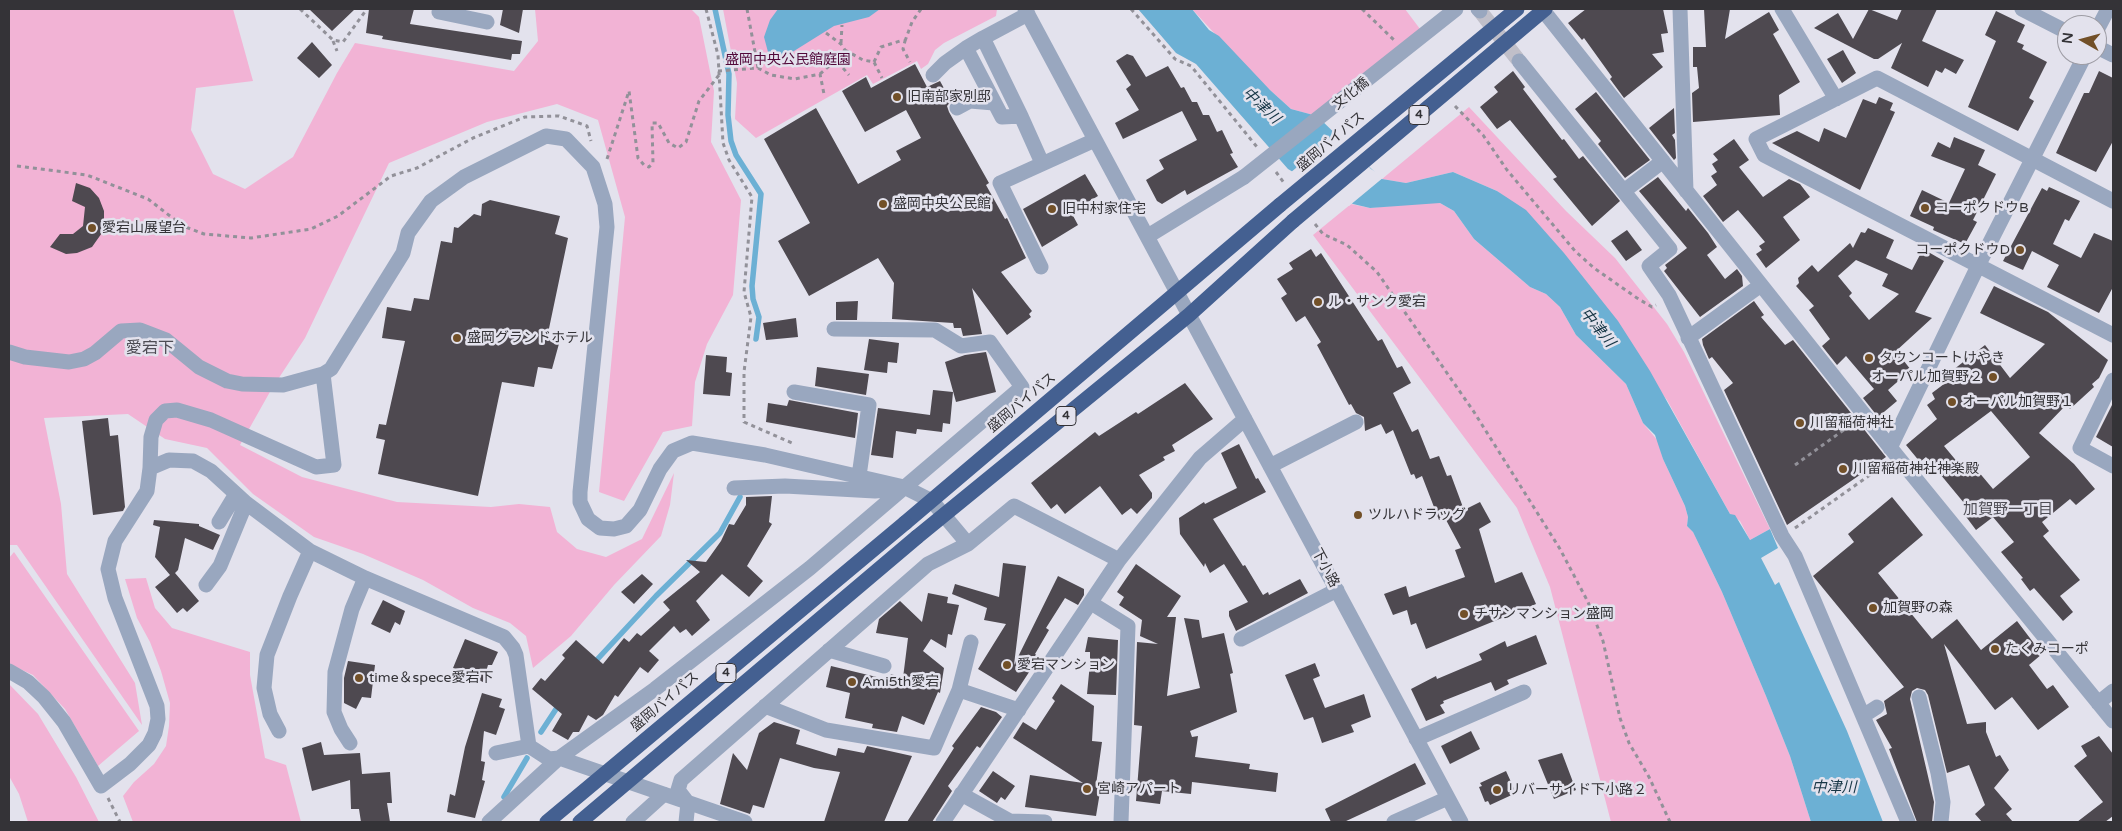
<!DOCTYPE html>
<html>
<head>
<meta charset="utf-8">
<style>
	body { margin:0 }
	#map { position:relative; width:2122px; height:831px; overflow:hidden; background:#e3e2ed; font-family:"Varela Round",sans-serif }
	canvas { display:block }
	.frame { position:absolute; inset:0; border:10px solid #343337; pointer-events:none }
	.north { position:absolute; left:2057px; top:15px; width:50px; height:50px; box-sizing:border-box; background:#e3e2ed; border:1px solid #9d9ca4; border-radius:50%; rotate:277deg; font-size:14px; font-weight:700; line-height:20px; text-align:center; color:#343337 }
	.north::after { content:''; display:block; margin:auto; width:18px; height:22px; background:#725028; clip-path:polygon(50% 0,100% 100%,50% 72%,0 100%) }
</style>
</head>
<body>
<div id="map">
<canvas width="2122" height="831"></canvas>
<div class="frame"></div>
<div class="north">N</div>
</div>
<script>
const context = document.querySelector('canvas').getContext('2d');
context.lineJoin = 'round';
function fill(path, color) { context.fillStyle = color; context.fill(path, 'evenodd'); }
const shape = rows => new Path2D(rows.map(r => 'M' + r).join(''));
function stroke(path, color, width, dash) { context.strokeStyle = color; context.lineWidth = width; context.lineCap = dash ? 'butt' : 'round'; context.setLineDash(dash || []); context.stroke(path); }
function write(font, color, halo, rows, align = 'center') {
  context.font = font + ' "Varela Round","Noto Sans JP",sans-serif'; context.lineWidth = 5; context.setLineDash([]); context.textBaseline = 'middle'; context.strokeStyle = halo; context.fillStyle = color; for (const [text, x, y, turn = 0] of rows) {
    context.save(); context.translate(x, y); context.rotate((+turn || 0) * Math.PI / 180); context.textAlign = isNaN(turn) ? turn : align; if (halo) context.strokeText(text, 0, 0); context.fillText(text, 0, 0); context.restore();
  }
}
const green = shape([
	[9,9,233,9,253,81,196,88,191,130,213,174,245,189,293,157,337,73,355,43,514,71,538,41,535,9,691,9,699,17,714,91,711,142,741,200,733,295,707,344,695,382,692,426,663,432,624,501,599,492,625,217,598,120,557,104,487,122,389,163,305,338,271,390,240,445,302,477,397,502,491,507,519,504,550,507,557,532,577,549,606,557,642,539,674,473,670,505,661,536,614,585,571,636,533,668,526,636,510,623,473,608,423,580,363,554,314,537,253,494,207,448,165,439,128,414,44,418,61,504,67,574,135,683,142,725,17,545,9,545],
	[723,9,997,9,996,16,944,43,935,50,928,64,921,69,917,61,873,84,867,75,756,138,735,119,737,83],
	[1192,9,1405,9,1420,29,1313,115,1291,109,1251,73],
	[1469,107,1566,211,1615,258,1667,324,1684,352,1770,529,1750,540,1740,521,1730,514,1667,400,1510,201,1497,191,1453,172,1406,183,1382,179],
	[1422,203,1440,203,1454,211,1474,239,1530,287,1546,294,1560,307,1576,335,1626,384,1643,423,1658,441,1663,459,1685,506,1688,517,1687,526,1693,532,1722,592,1766,696,1790,756,1811,822,1611,822,1550,587,1517,508,1313,235,1351,204,1370,208],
	[14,552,139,731,98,766,65,709,33,675,9,664,9,558],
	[146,578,155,608,172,628,250,652,250,675,265,758,286,765,301,822,133,822,123,796,134,782,154,764,166,746,169,726,170,703,161,671,150,642,137,618,125,579],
	[9,684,38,714,76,777,99,822,28,822,19,794,9,776]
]);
const water = shape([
	[778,9,880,9,869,17,834,26,786,56,768,52,764,37,770,20],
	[1138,9,1192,9,1209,30,1219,36,1270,90,1291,109,1317,116,1382,179,1406,183,1453,172,1497,191,1526,210,1564,253,1618,321,1650,371,1730,514,1735,515,1750,540,1770,529,1778,548,1761,558,1775,585,1779,582,1847,731,1883,822,1811,822,1790,756,1766,696,1722,592,1693,532,1687,526,1688,517,1685,506,1663,459,1655,435,1643,423,1626,384,1576,335,1560,307,1546,294,1530,287,1474,239,1454,211,1440,203,1370,208,1353,204,1318,187,1288,169,1196,64,1176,53]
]);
const pier = shape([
	[1338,133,1371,169,1384,177,1349,206,1290,173]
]);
const stream = shape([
	[715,9,729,74,728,115,731,141,736,155,761,194,752,286,753,299,759,317,756,339],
	[593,664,656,596,720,533,740,497],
	[541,732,560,703],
	[504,797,527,758]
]);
const building = shape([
	[309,9,355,9,332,31],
	[369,9,414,9,410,24,522,41,520,54,512,54,511,60,382,39,383,36,366,33],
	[503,9,523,9,519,33,500,25],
	[1586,9,1663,9,1668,33,1661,34,1664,52,1652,54,1663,67,1624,98,1610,79,1612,77,1584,38,1582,40,1568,23],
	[1704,9,1730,9,1725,39,1769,12,1779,30,1773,34,1800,82,1779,95,1780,115,1693,122,1692,93,1699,88,1697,67,1693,67,1693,47,1706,47],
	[1869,9,1897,20,1902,9,1937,9,1922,41,1964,60,1956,74,1945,68,1942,73,1936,70,1928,87,1891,68,1902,43,1878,59,1874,59,1814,28,1838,13,1853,39],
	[1996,11,2025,25,2017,42,2024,45,2022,49,2047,62,2029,98,2034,101,2018,131,1968,107,1996,41,1985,35],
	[312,42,332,65,319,78,297,58],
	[1843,50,1856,73,1842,83,1827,59],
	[1127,54,1133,56,1146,77,1168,66,1181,88,1184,87,1192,102,1197,102,1203,115,1209,115,1217,132,1222,130,1233,153,1230,154,1238,167,1187,195,1185,190,1162,204,1157,201,1146,180,1164,169,1159,160,1197,140,1182,111,1123,139,1115,123,1139,110,1126,89,1131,85,1116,61],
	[915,64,927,87,940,81,951,101,947,106,949,112,989,183,986,185,1005,219,1007,218,1026,258,1001,272,1032,311,1029,314,1031,317,1007,335,972,288,982,334,963,336,961,328,954,328,953,323,892,319,894,283,878,258,809,296,778,241,810,223,764,139,816,108,858,184,901,160,896,151,921,138,906,110,865,132,842,91,866,77,871,88],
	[1513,71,1525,87,1523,89,1562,140,1564,139,1579,159,1583,156,1620,201,1592,226,1553,179,1557,177,1510,120,1497,129,1480,107,1498,92,1494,87],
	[2099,71,2113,78,2113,141,2096,172,2056,153,2084,93,2089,93],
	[1596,92,1650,160,1625,178,1598,144,1601,141,1575,109],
	[1879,97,1893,103,1890,110,1895,112,1860,190,1772,143,1797,131,1819,142,1824,128,1846,138,1863,99,1876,104],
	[1674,108,1675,133,1672,135,1675,140,1676,158,1674,160,1649,128],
	[1954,137,1985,150,1978,165,1996,174,1973,220,1977,222,1965,244,1933,230,1934,227,1910,216,1922,190,1949,203,1965,169,1931,156,1938,142,1950,148],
	[1734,139,1749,160,1739,167,1763,197,1789,179,1800,184,1810,197,1783,217,1800,240,1766,268,1756,254,1762,250,1759,246,1765,242,1750,224,1738,210,1723,222,1703,196,1717,185,1711,176,1717,172,1712,164,1718,160,1713,154],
	[1085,174,1098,196,1071,212,1078,225,1042,247,1023,209],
	[1658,177,1686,211,1688,208,1708,233,1717,247,1707,255,1725,279,1737,269,1742,276,1743,286,1700,317,1664,271,1667,268,1665,265,1687,248,1639,191],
	[76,183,90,188,99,198,104,211,104,230,92,247,77,253,66,254,50,247,60,234,73,234,83,226,85,207,72,201],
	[2049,187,2080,201,2069,221,2065,219,2053,244,2081,258,2094,233,2113,241,2113,287,2099,313,2047,287,2059,265,2032,251,2023,270,2003,261,2042,188,2047,191],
	[490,200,560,216,555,234,568,238,547,338,560,340,552,369,538,367,534,387,502,382,478,496,378,474,385,440,376,438,379,424,386,425,405,341,382,338,387,307,411,311,414,298,429,300,441,241,452,243,454,227,458,228,474,214,481,216,482,204],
	[1868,228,1894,240,1886,258,1912,270,1923,249,1944,261,1915,312,1932,318,1896,351,1911,370,1888,390,1897,401,1878,417,1863,398,1874,389,1846,356,1837,365,1822,346,1830,339,1809,310,1814,306,1796,286,1799,283,1798,278,1812,265,1818,272,1850,243,1853,248,1861,232,1865,233],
	[1856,260,1888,274,1882,286,1899,294,1869,320,1849,296,1852,293,1838,276],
	[1627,230,1642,250,1626,261,1611,241],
	[1311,249,1316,257,1321,253,1378,341,1382,339,1397,368,1402,366,1411,383,1393,393,1412,432,1418,429,1430,459,1439,456,1447,476,1451,475,1464,510,1480,502,1491,522,1479,529,1495,583,1522,572,1536,604,1426,649,1416,623,1411,625,1407,610,1393,615,1384,594,1406,586,1409,597,1465,577,1455,550,1461,548,1445,518,1439,520,1422,476,1416,479,1414,474,1411,475,1393,430,1386,434,1381,424,1365,431,1364,417,1356,413,1351,404,1349,405,1317,345,1321,342,1305,316,1296,322,1281,298,1287,294,1277,279,1293,269,1289,263],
	[1994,286,2048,312,2108,360,2099,378,2092,384,2094,387,2070,409,2066,405,2039,433,2074,464,2095,489,2076,505,2070,499,2042,522,2049,531,2043,536,2080,580,2060,596,2073,612,2063,621,2034,588,2030,591,2021,579,2023,578,2001,552,2014,542,1993,517,1976,530,1964,514,1969,509,1926,457,1920,462,1906,445,1937,419,1927,405,1935,399,1932,393,1944,384,1939,378,1952,368,1953,370,1985,345,2010,378,2045,344,1980,313],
	[1991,411,2030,457,1993,489,1972,464,1964,470,1944,446],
	[858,301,857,320,836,320,836,302],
	[1754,301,1764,315,1761,317,1785,345,1793,340,1886,457,1787,525,1724,390,1733,383,1712,357,1709,359,1703,345,1702,339],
	[796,318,798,337,766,340,763,323],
	[869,339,899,343,897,363,888,362,887,373,864,370],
	[986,352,996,392,956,402,945,362,965,355],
	[706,355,727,357,726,372,732,373,730,396,703,394],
	[817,367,869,374,866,395,815,386],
	[1185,383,1213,419,1172,445,1175,451,1163,457,1165,460,1139,475,1152,493,1152,498,1137,514,1131,508,1122,515,1100,486,1065,514,1057,504,1051,509,1031,483,1095,432,1099,436,1136,412,1138,414],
	[933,390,953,392,950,424,943,423,942,432,917,429,916,434,896,431,893,458,871,455,878,408,930,415],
	[789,400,858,413,855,438,766,422,768,403,787,406],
	[2113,403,2113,447,2096,437],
	[108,418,110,436,118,435,125,507,123,511,93,515,82,421],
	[1239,444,1256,479,1258,478,1266,492,1213,519,1243,566,1245,565,1263,595,1268,592,1269,595,1300,579,1308,593,1236,631,1229,616,1229,611,1248,602,1224,564,1210,573,1205,563,1204,567,1180,534,1179,518,1204,502,1205,504,1237,488,1221,453],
	[772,496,769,522,772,524,747,566,763,581,749,597,722,574,696,601,710,620,692,636,686,629,680,633,674,626,649,651,659,660,648,673,640,667,618,697,615,695,603,715,596,720,588,715,579,732,573,732,568,740,552,731,562,714,532,689,541,678,545,681,565,658,562,655,576,640,603,664,624,638,629,642,637,633,641,636,670,610,663,602,700,572,686,560,706,562,721,541,729,524,734,525,746,505,746,497],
	[1892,497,1923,535,1878,573,1932,639,1957,619,1981,650,2017,621,2042,654,2029,665,2047,689,2053,685,2069,707,2038,730,2012,697,1995,710,1944,644,1967,724,1986,722,1986,732,1996,757,2000,755,2009,770,1994,788,2012,809,2006,814,2013,822,1982,822,1975,814,1985,805,1969,765,1947,773,1928,695,1925,690,1917,688,1912,691,1910,699,1934,802,1932,822,1917,822,1889,749,1892,748,1876,720,1887,714,1884,701,1904,687,1813,576,1854,542,1848,534],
	[154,520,199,524,199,526,220,535,213,550,185,538,178,570,175,573,199,601,187,612,183,608,177,613,155,587,170,575,155,557,160,527,153,525],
	[1003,563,1026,566,1014,665,1058,576,1084,589,1084,595,1078,605,1065,598,1046,628,1049,630,1035,654,1039,657,1016,692,978,669,1006,624,984,620,987,608,952,594,955,584,999,597],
	[1136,564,1181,596,1167,617,1176,617,1167,696,1200,688,1184,618,1199,620,1202,638,1224,633,1233,673,1230,674,1237,712,1190,731,1192,737,1198,736,1195,757,1250,764,1249,769,1278,773,1276,792,1192,782,1191,794,1162,791,1160,804,1136,801,1142,726,1134,725,1137,642,1158,644,1140,636,1142,620,1119,605,1124,597,1117,592],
	[642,574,653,584,634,604,621,592],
	[928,593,948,597,947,603,959,605,952,635,948,634,946,648,931,639,923,651,944,668,940,693,938,692,924,725,902,716,897,732,872,728,873,724,845,718,850,693,826,687,831,666,889,680,891,674,903,678,908,638,876,633,879,619,900,601,922,622],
	[383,600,405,611,400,625,395,622,390,633,371,624],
	[1536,635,1547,664,1507,680,1509,684,1495,691,1491,682,1443,701,1444,703,1440,705,1445,713,1426,721,1411,689,1436,676,1437,679,1482,660,1479,654,1505,641,1507,647],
	[1088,637,1118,640,1116,695,1087,694,1090,663,1090,652,1085,652],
	[465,639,498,652,492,665,488,665,483,682,453,668],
	[348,661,375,665,371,698,362,697,356,709,344,703,344,678],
	[1315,663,1320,676,1313,679,1325,708,1364,694,1371,717,1351,725,1354,732,1322,743,1313,717,1304,720,1285,675],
	[1061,684,1094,706,1092,741,1102,742,1096,785,1101,786,1096,816,1025,807,1030,775,1083,783,1013,738,1023,722,1036,730,1055,701,1052,698],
	[482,693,502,699,499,707,505,709,496,735,484,731,481,761,485,762,482,780,485,781,475,818,447,812,450,794,455,796,465,747],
	[981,707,996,712,1002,717,980,748,977,746,948,786,952,791,932,822,907,822,954,748,952,746],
	[774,722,800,730,796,744,836,756,838,748,864,753,867,746,912,756,884,822,824,822,840,772,814,768,780,758,764,808,753,805,750,814,720,804,733,753,747,770,759,733],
	[1471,731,1480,749,1450,764,1441,746],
	[2099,736,2113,754,2113,816,2105,822,2077,822,2103,802,2074,766,2087,756,2081,746],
	[321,742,324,755,360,753,362,774,390,772,392,803,387,803,390,822,361,822,359,809,351,809,350,780,312,791,302,748],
	[1562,753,1576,790,1554,799,1538,760],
	[1415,763,1426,784,1344,822,1331,822,1325,809],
	[993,771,1015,786,1005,800,1001,797,997,803,979,791],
	[1506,771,1516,793,1490,805,1488,801,1485,802,1479,787,1482,786,1480,783]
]);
const minorTunnel = shape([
	[1480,11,1519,61]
]);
const path = shape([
	[300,9,333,40,343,42,367,9],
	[706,9,718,55,723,143,729,160,752,197,744,292,751,317,744,372,744,422,792,443],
	[747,9,758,68],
	[1131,9,1175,59,1191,66,1257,147],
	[1362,9,1394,40],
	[826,33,841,44,845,50,836,60],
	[333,41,337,51],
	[905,41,912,22,921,9],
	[841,43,842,25],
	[845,50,863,60,874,62,882,78],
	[874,62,881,47,900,41,905,41,903,49,910,62],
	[718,71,758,68,771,75,795,79,820,74,824,94],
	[820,74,836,60,849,75],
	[1455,106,1483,135,1507,170,1575,251,1594,268,1637,298,1652,307,1656,305],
	[607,159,629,91,638,158,644,165,649,167,653,163,652,123,658,123,669,143,678,148,686,142,699,101,719,75],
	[17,166,87,175,148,199,183,226,204,234,251,238,311,229,338,216,391,176,417,168,473,138,525,117,559,116,587,126,591,141],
	[1276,172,1284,183],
	[1315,224,1323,234,1347,245,1377,272,1474,412,1560,549,1588,602,1603,641,1620,718,1629,743,1649,777,1670,822],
	[1795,465,1852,424],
	[1795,528,1884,465],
	[108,798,120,822]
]);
const minor = shape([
	[440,9,439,12,487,22],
	[1025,9,1461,822],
	[1478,9,1480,11],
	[1542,9,1897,456,2113,721],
	[1680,9,1686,191],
	[1782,9,1836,99],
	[2022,9,2067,32],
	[2097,30,2108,9],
	[983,38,966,48,1002,117,1021,116,1042,163],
	[2097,47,2113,55],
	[1519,61,1670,249,1649,266,1669,295,1782,536,1795,556,1908,822],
	[933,75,945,63,966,48],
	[957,108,970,101,994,103],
	[1021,116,983,38,1028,14],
	[1624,191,1663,161],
	[2113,201,1877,78,1756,139,1764,155,2113,335],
	[1148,236,1244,177],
	[1041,267,1000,183,1095,140],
	[1688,338,1761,285],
	[9,352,25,357,69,362,84,359,95,353,121,331,140,330,166,340,199,367,227,381,242,384,283,385,323,374,331,369,403,253,408,233,431,201,464,177,546,136,566,139,593,167,605,204,607,227,580,492,580,502,588,519,600,528,614,529,626,526,640,510,660,469,673,451,692,443,765,455,904,487,932,501,968,544],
	[323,374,334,465,316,467,211,420,177,410,165,411,156,420,151,437,150,468,169,460,193,461,211,471,246,503,310,551,365,578,504,637,513,648,516,655,529,746,549,759,559,758],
	[2113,380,2080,448,2113,466],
	[794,392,869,405,859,476],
	[1890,448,1978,266,2085,55],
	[1270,466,1356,422],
	[734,488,785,486,875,491,895,489],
	[219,522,236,494],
	[206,585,220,566,246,503],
	[1091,603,1128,626,1121,822],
	[1241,639,1337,590],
	[829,650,884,666],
	[9,671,28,682,44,697,64,722,101,786,130,764,149,745,155,733,158,719,157,706,115,598,108,569,115,541,147,491,150,468],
	[959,690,1019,710],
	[1919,697,1938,773,1943,802,1941,822],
	[2098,703,2113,691],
	[765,706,826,730,934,748,959,690,971,642],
	[1863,716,1877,707],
	[279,731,270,714,264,688,267,655,290,596,310,551],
	[1416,739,1524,692],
	[350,743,341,729,334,712,335,672,352,609,365,578],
	[496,753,529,746],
	[961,794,1010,821,1045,822],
	[489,822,559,758],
	[633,822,664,794],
	[686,822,688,803,678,790,681,780,928,564,968,544,1014,506,1119,560],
	[745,822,559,758,655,689,810,568,1022,387,990,342,961,346,935,330,834,329],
	[943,822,1119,560,1200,458,1245,419],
	[1394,822,1448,798]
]);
const highway = shape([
	[905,523,1280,205],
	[917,537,1189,315,1293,221]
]);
const minorBridge = shape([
	[1244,177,1456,9]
]);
const highwayBridge = shape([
	[1280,205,1517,9],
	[1293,221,1545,9],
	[547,822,905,523],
	[580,822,917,537]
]);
const markers = [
	[897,97,5,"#725028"],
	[883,204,5,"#725028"],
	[1925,208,5,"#725028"],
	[1052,209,5,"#725028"],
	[92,228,5,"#725028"],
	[2020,250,5,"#725028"],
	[1318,302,5,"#725028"],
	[457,338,5,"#725028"],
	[1869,358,5,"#725028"],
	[1993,377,5,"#725028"],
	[1952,402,5,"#725028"],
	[1800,423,5,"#725028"],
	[1843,469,5,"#725028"],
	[1358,515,5,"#725028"],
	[1873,608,5,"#725028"],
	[1464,614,5,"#725028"],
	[1995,649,5,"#725028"],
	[1007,665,5,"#725028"],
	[359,678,5,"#725028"],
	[852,682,5,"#725028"],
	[1087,789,5,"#725028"],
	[1497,790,5,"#725028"]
];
const shields = [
	[1419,115,20],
	[1066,416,20],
	[726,673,20]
];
const shieldNames = [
	["4",1419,115],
	["4",1066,416],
	["4",726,673]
];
const parkNames = [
	["盛岡中央公民館庭園",788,60]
];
const streetNames = [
	["文化橋",1351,94,-39],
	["盛岡バイパス",1331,142,-40],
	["盛岡バイパス",1022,403,-40],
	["下小路",1325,568,62],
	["盛岡バイパス",665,702,-40]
];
const poiNames = [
	["旧南部家別邸",907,97],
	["盛岡中央公民館",893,204],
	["コーポクドウB",1935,208],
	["旧中村家住宅",1062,209],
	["愛宕山展望台",102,228],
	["コーポクドウD",2010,250,"right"],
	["ル・サンク愛宕",1328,302],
	["盛岡グランドホテル",467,338],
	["タウンコートけやき",1879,358],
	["オーパル加賀野２",1983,377,"right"],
	["オーパル加賀野１",1962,402],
	["川留稲荷神社",1810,423],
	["川留稲荷神社神楽殿",1853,469],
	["ツルハドラッグ",1368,515],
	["加賀野の森",1883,608],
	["チサンマンション盛岡",1474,614],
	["たくみコーポ",2005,649],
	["愛宕マンション",1017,665],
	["time＆spece愛宕下",369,678],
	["Ami5th愛宕",862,682],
	["宮崎アパート",1097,789],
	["リバーサイド下小路２",1507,790]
];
const waterNames = [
	["中津川",1261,106,43],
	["中津川",1597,328,51],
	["中津川",1834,788]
];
const neighbourhoodNames = [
	["加賀野一丁目",2008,510]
];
const quarterNames = [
	["愛宕下",150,349]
];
fill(green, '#f2b3d5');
fill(water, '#6cb0d4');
fill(pier, '#e3e2ed');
stroke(stream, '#6cb0d4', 5.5);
fill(building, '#4e4950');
stroke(minorTunnel, '#c0bfc9', 15, [15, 8]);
stroke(path, '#929199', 3, [4, 4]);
stroke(minor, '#99a7bf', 15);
stroke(highway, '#446091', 15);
stroke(minorBridge, '#99a7bf', 15);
stroke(highwayBridge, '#446091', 15);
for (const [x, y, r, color] of markers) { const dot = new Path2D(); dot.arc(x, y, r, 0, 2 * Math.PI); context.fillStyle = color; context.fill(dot); stroke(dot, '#e3e2ed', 2); }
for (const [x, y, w] of shields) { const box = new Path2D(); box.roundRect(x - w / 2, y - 9.5, w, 19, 4); context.fillStyle = '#e3e2ed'; context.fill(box); stroke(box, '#343337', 1); }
write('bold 12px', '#343337', null, shieldNames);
write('14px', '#510739', '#e3e2ed', parkNames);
write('14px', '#343337', '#e3e2ed', streetNames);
write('14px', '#343337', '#e3e2ed', poiNames, 'left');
write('italic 15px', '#173646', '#e3e2ed', waterNames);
write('15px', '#4e4d55', '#e3e2ed', neighbourhoodNames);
write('16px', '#4e4d55', '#e3e2ed', quarterNames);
</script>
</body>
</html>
